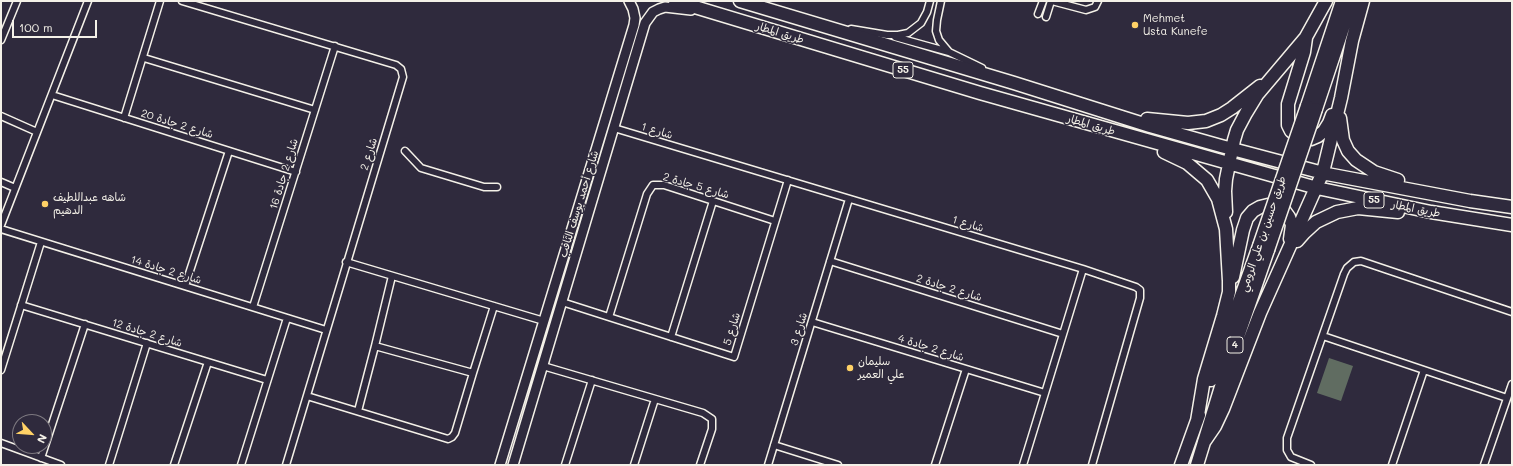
<!DOCTYPE html>
<html>
<head>
<meta charset="utf-8">
<style>
	body { margin:0 }
	#map { position:relative; width:1513px; height:466px; overflow:hidden; background:#2f2a3d; font-family:Mali,sans-serif }
	canvas { display:block }
	.frame { position:absolute; inset:0; border:2px solid #f4f1e8; pointer-events:none }
	.north { position:absolute; left:12px; top:414px; width:40px; height:40px; box-sizing:border-box; background:#2f2a3d; border:1px solid #7e7a81; border-radius:50%; rotate:116deg; font-size:11px; font-weight:700; line-height:16px; text-align:center; color:#f4f1e8 }
	.north::after { content:''; display:block; margin:auto; width:14px; height:18px; background:#ffd166; clip-path:polygon(50% 0,100% 100%,50% 72%,0 100%) }
	.scale { position:absolute; left:12px; top:20px; width:85px; height:18px; box-sizing:border-box; border:2px solid #f4f1e8; border-top:0; padding-left:5px; font-size:12px; line-height:14px; white-space:nowrap; color:#f4f1e8; -webkit-text-stroke:3px #2f2a3d; paint-order:stroke }
</style>
</head>
<body>
<div id="map">
<canvas width="1513" height="466"></canvas>
<div class="frame"></div>
<div class="north">N</div>
<div class="scale">100 m</div>
</div>
<script>
const context = document.querySelector('canvas').getContext('2d');
context.lineJoin = 'round';
function fill(path, color) { context.fillStyle = color; context.fill(path, 'evenodd'); }
const shape = rows => new Path2D(rows.map(r => 'M' + r).join(''));
function stroke(path, color, width, dash) { context.strokeStyle = color; context.lineWidth = width; context.lineCap = dash ? 'butt' : 'round'; context.setLineDash(dash || []); context.stroke(path); }
function write(font, color, halo, rows, align = 'center') {
  context.font = font + ' Mali,"Playpen Sans Arabic",sans-serif'; context.lineWidth = 3; context.setLineDash([]); context.textBaseline = 'middle'; context.strokeStyle = halo; context.fillStyle = color; for (const [text, x, y, turn = 0] of rows) {
    context.save(); context.translate(x, y); context.rotate((+turn || 0) * Math.PI / 180); context.textAlign = isNaN(turn) ? turn : align; if (halo) context.strokeText(text, 0, 0); context.fillText(text, 0, 0); context.restore();
  }
}
const green = shape([
	[1329,358,1353,366,1341,401,1317,393]
]);
const street = shape([
	[182,1,396,65,401,69,403,77,286,465],
	[941,1,937,20,936,31,939,40,949,52,982,68],
	[1052,1,1086,10,1095,7,1098,1],
	[1038,14,1043,1],
	[1046,17,1051,1],
	[851,29,887,35,898,35,908,33,921,23,927,12,930,1],
	[895,37,949,52],
	[1,40,17,1],
	[144,58,315,110],
	[52,95,296,172],
	[1,116,37,132],
	[124,118,160,1],
	[614,128,1083,269,1136,287,1140,290,1140,298,1092,465],
	[405,151,421,168,484,187,497,187],
	[1,182,15,188],
	[1,225,88,1],
	[1,229,326,330],
	[830,261,1063,334],
	[346,262,544,321],
	[185,286,229,151],
	[562,302,734,357,788,180],
	[21,305,267,380],
	[253,307,335,46],
	[609,317,647,194,653,185,664,185,775,221],
	[812,322,1045,393],
	[1323,336,1507,398],
	[671,337,713,201],
	[375,346,392,276],
	[543,366,703,413,712,419,712,429,700,465],
	[1,370,41,242],
	[307,396,448,439,452,437,455,433,473,373,494,306],
	[358,411,375,346,473,373],
	[1,443,61,465],
	[774,445,838,465],
	[41,458,85,324],
	[109,465,147,343],
	[174,465,208,362],
	[241,465,287,318],
	[565,465,592,380],
	[634,465,655,399],
	[768,465,849,199],
	[935,465,966,369],
	[1023,465,1083,269],
	[1311,465,1291,457,1287,450,1287,438,1344,274,1347,268,1354,262,1361,261,1512,312],
	[1392,465,1424,370],
	[1484,465,1512,384]
]);
const secondary = shape([
	[500,465,634,25,635,18,633,9,629,1],
	[513,465,645,23,653,12,659,9,665,7,691,10]
]);
const highway = shape([
	[675,1,980,93,1317,188,1431,212,1512,225],
	[740,1,1014,83,1150,126,1221,146,1327,174,1470,201,1512,207],
	[1306,38,1304,52,1288,104,1288,125,1291,131,1297,136,1304,139,1311,139,1318,136,1324,131,1329,123,1332,115],
	[1307,106,1342,1],
	[1316,109,1352,1],
	[1340,118,1343,140,1348,151,1356,160,1374,172,1398,180],
	[1147,119,1188,123,1206,121,1221,115,1232,108,1260,86],
	[1164,152,1187,163,1207,180,1218,199,1226,229,1229,281,1229,292,1223,316,1204,379,1197,421],
	[1226,212,1225,191,1226,179,1234,140,1237,130,1246,113,1257,95,1306,37,1326,1],
	[1297,241,1304,233,1316,222,1337,212,1358,208,1398,212],
	[1233,277,1243,230,1247,218,1253,211,1260,207,1268,205,1276,206,1284,210,1289,217,1292,225,1290,239],
	[1211,380,1259,246],
	[1204,442,1215,426,1223,409,1260,313,1323,172,1341,98,1352,41,1363,1],
	[1181,465,1199,415],
	[1197,465,1224,377,1268,250]
]);
const highwayBridge = shape([
	[1259,246,1307,106],
	[1268,250,1316,109]
]);
const markers = [
	[1135,25,4,"#ffd166"],
	[45,204,4,"#ffd166"],
	[850,368,4,"#ffd166"]
];
const shields = [
	[903,70,20],
	[1374,200,20],
	[1235,345,16]
];
const shieldNames = [
	["55",903,70],
	["55",1374,200],
	["4",1235,345]
];
const poiNames = [
	["Mehmet",1143,19],
	["Usta Kunefe",1143,32],
	["شاهه عبداللطيف",53,198],
	["الدهيم",53,211],
	["سليمان",858,362],
	["علي العمير",858,375]
];
const streetNames = [
	["طريق المطار",780,33,17],
	["شارع 2 جادة 20",177,124,17],
	["طريق المطار",1091,125,16],
	["شارع 1",657,131,17],
	["شارع 2",369,154,-73],
	["شارع 2 جادة 16",284,174,-73],
	["شارع 5 جادة 2",696,186,16],
	["شارع أحمد يوسف الثاقب",579,204,-73],
	["طريق المطار",1416,209,11],
	["شارع 1",968,224,17],
	["طريق حسين بن علي الرومي",1263,234,-71],
	["شارع 2 جادة 14",166,270,17],
	["شارع 2 جادة 2",949,288,17],
	["شارع 5",732,329,-73],
	["شارع 3",799,329,-73],
	["شارع 2 جادة 12",147,333,17],
	["شارع 2 جادة 4",931,348,17]
];
fill(green, '#606c61');
stroke(street, '#f4f1e8', 9);
stroke(secondary, '#f4f1e8', 12);
stroke(highway, '#f4f1e8', 15);
stroke(street, '#2f2a3d', 6);
stroke(secondary, '#2f2a3d', 9);
stroke(highway, '#2f2a3d', 12);
stroke(highwayBridge, '#f4f1e8', 15, []);
stroke(highwayBridge, '#2f2a3d', 12);
for (const [x, y, r, color] of markers) { const dot = new Path2D(); dot.arc(x, y, r, 0, 2 * Math.PI); context.fillStyle = color; context.fill(dot); stroke(dot, '#2f2a3d', 1.5); }
for (const [x, y, w] of shields) { const box = new Path2D(); box.roundRect(x - w / 2, y - 8, w, 16, 3); context.fillStyle = '#2f2a3d'; context.fill(box); stroke(box, '#f4f1e8', 1); }
write('bold 10px', '#f4f1e8', null, shieldNames);
write('11px', '#f4f1e8', '#2f2a3d', poiNames, 'left');
write('11px', '#f4f1e8', '#2f2a3d', streetNames);
</script>
</body>
</html>
